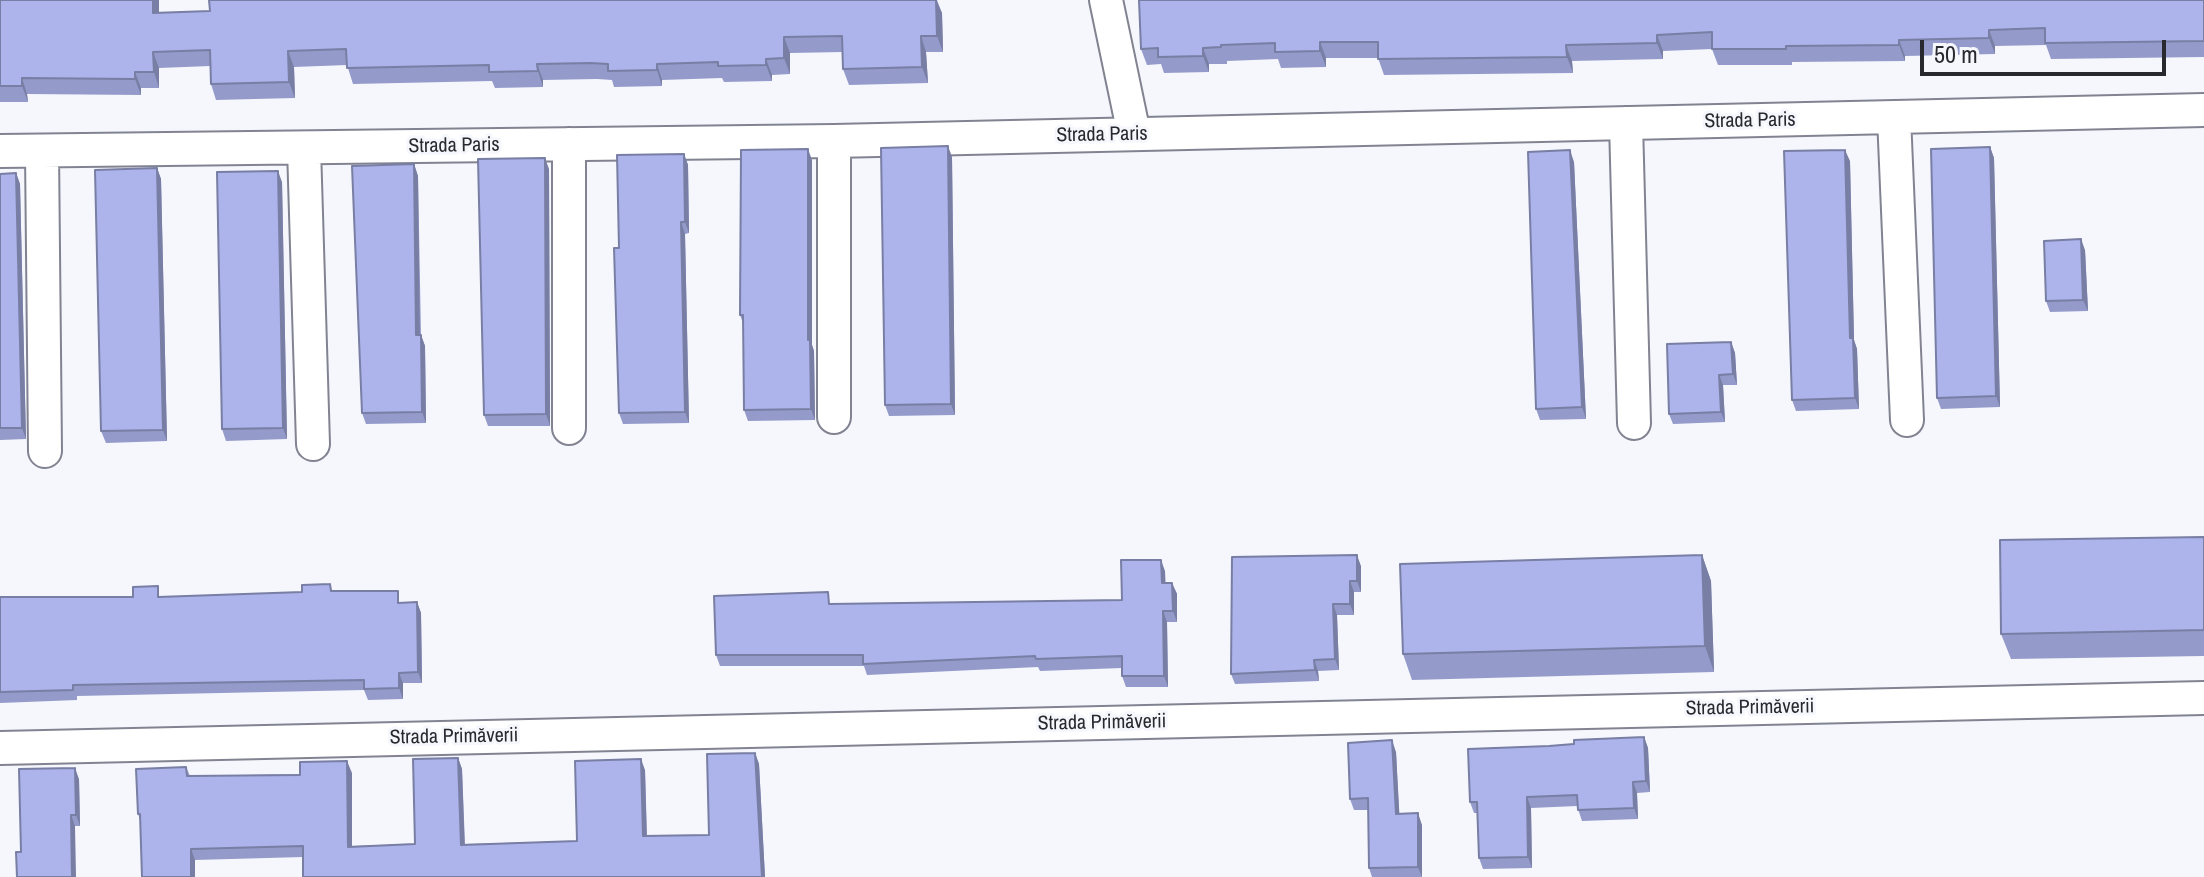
<!DOCTYPE html>
<html>
<head>
<meta charset="utf-8">
<style>
	body { margin:0 }
	#map { position:relative; width:2204px; height:877px; overflow:hidden; background:#f6f7fd; font-family:"Archivo Narrow",sans-serif }
	canvas { display:block }
	.scale { position:absolute; left:1920px; top:40px; width:246px; height:36px; box-sizing:border-box; border:4px solid #28292f; border-top:0; padding-left:10px; font-size:24px; line-height:28px; white-space:nowrap; color:#28292f; -webkit-text-stroke:6px #f6f7fd; paint-order:stroke }
</style>
</head>
<body>
<div id="map">
<canvas width="2204" height="877"></canvas>
<div class="scale">50 m</div>
</div>
<script>
const context = document.querySelector('canvas').getContext('2d');
context.lineJoin = 'round';
const shape = rows => new Path2D(rows.map(r => 'M' + r).join(''));
function stroke(path, color, width, dash) { context.strokeStyle = color; context.lineWidth = width; context.lineCap = dash ? 'butt' : 'round'; context.setLineDash(dash || []); context.stroke(path); }
function fill(path, color) { context.fillStyle = color; context.fill(path, 'evenodd'); }
function write(font, color, halo, rows, align = 'center') {
  context.font = font + ' "Archivo Narrow",sans-serif'; context.lineWidth = 6; context.setLineDash([]); context.textBaseline = 'middle'; context.strokeStyle = halo; context.fillStyle = color; for (const [text, x, y, turn = 0] of rows) {
    context.save(); context.translate(x, y); context.rotate((+turn || 0) * Math.PI / 180); context.textAlign = isNaN(turn) ? turn : align; if (halo) context.strokeText(text, 0, 0); context.fillText(text, 0, 0); context.restore();
  }
}
const street = shape([
	[1106,0,1134,134],
	[1894,117,1907,420],
	[1626,123,1634,423],
	[834,141,834,417],
	[569,144,569,428],
	[304,148,313,444],
	[0,151,834,141,2204,110],
	[42,151,45,451],
	[0,748,2204,698]
]);
const wall = shape([
	[0,0,159,0,159,13,210,11,209,0,937,0,942,13,943,52,926,52,928,83,849,85,843,69,843,52,790,53,790,74,772,75,772,81,724,82,722,78,662,80,662,86,614,87,612,80,597,79,543,80,543,87,495,88,492,81,353,84,347,65,294,67,295,98,216,100,211,84,210,66,159,68,159,88,141,88,141,95,27,94,28,102,0,102],
	[2204,0,2204,57,2051,59,2046,45,1995,46,1995,54,1905,56,1905,61,1792,62,1792,65,1718,65,1712,49,1663,51,1663,59,1572,61,1573,73,1384,75,1378,58,1326,58,1326,67,1281,68,1278,59,1227,61,1227,64,1209,64,1209,72,1164,73,1161,64,1147,65,1141,49],
	[1990,147,1994,158,2000,407,1941,409,1937,398],
	[684,154,688,165,689,233,685,234,689,423,623,424,619,413,619,248],
	[952,157,955,415,889,416,885,405],
	[812,160,812,345,814,351,815,420,748,421,744,410,743,323,740,315],
	[1850,161,1854,340,1857,349,1859,409,1796,411,1792,400],
	[1574,162,1586,419,1540,420,1536,409],
	[414,164,418,176,421,335,425,346,426,423,366,424,362,413],
	[157,168,161,179,167,441,106,443,101,431],
	[549,169,550,426,488,426,484,415],
	[16,173,20,184,26,439,0,440,0,174],
	[282,182,287,439,226,441,222,429],
	[2085,250,2088,311,2050,312,2046,301],
	[1731,342,1735,353,1737,385,1723,385,1725,422,1673,424,1669,414],
	[2204,537,2204,656,2011,659,2001,634],
	[1702,555,1711,581,1714,672,1412,680,1403,654],
	[1361,566,1361,592,1354,592,1354,615,1337,615,1339,670,1318,671,1319,681,1235,684,1231,674],
	[1165,571,1165,583,1172,583,1177,594,1177,622,1167,622,1168,687,1126,687,1122,676,1122,668,1040,671,1038,667,867,675,864,666,720,666,716,655,832,603,832,604,1122,600],
	[330,584,332,591,402,603,417,602,421,613,422,683,403,683,403,699,368,700,364,690,77,696,77,700,0,703,0,597,162,597,302,592],
	[1644,737,1648,748,1650,792,1637,793,1638,819,1582,821,1577,806,1531,808,1532,868,1483,869,1479,858,1478,813,1474,813,1470,802,1549,746],
	[1396,752,1399,814,1422,825,1422,877,1372,877,1369,868,1368,810,1354,810,1350,799],
	[755,753,759,764,765,877,303,857,195,860,195,877,142,877,141,822,138,814,186,767,190,776,352,773,352,846,415,844,458,758,462,769,465,844,577,841,645,770,647,836,709,835],
	[79,779,80,826,75,826,21,852]
]);
const shadedWall = shape([
	[153,0,159,0,159,29,153,13],
	[936,0,942,13,943,52,937,36],
	[1989,30,1995,46,1995,54,1989,38],
	[1657,35,1663,51,1663,59,1657,43],
	[921,36,926,52,928,83,922,67],
	[784,37,790,53,790,74,784,58],
	[1899,40,1905,56,1905,61,1899,45],
	[1320,42,1326,58,1326,67,1320,51],
	[1566,45,1572,61,1573,73,1567,57],
	[1203,48,1209,64,1209,72,1203,56],
	[288,51,294,67,295,98,289,82],
	[153,52,159,68,159,88,154,72],
	[766,59,772,75,772,81,766,65],
	[537,64,543,80,543,87,538,71],
	[657,64,662,80,662,86,657,70],
	[135,72,141,88,141,95,135,79],
	[22,78,27,94,28,102,22,86],
	[948,146,952,157,955,415,951,404],
	[1990,147,1994,158,2000,407,1996,396],
	[808,149,812,160,812,345,814,351,815,420,811,409,808,340],
	[1570,150,1574,162,1586,419,1582,407],
	[1845,150,1850,161,1854,340,1857,349,1859,409,1855,398,1850,338],
	[684,154,688,165,689,233,685,222],
	[545,158,549,169,550,426,546,414],
	[414,164,418,176,420,346,416,335],
	[157,168,161,179,167,441,163,430],
	[278,171,282,182,287,439,283,428],
	[16,173,20,184,26,439,22,428],
	[681,222,685,234,689,423,685,412],
	[2081,239,2085,250,2088,311,2083,300],
	[421,335,425,346,426,423,422,412],
	[1731,342,1735,353,1737,385,1733,374],
	[1719,375,1723,385,1725,422,1721,412],
	[1357,555,1361,566,1361,592,1357,581],
	[1702,555,1711,581,1714,672,1705,646],
	[1161,560,1165,571,1166,594,1162,583],
	[1350,581,1354,592,1354,615,1350,604],
	[1172,583,1177,594,1177,622,1173,611],
	[417,602,421,613,422,683,418,672],
	[1333,604,1337,615,1339,670,1335,659],
	[1163,611,1167,622,1168,687,1164,676],
	[1314,660,1318,671,1319,681,1315,670],
	[399,673,403,683,403,699,399,688],
	[1644,737,1648,748,1650,792,1646,781],
	[1392,740,1396,752,1400,825,1396,814],
	[755,753,759,764,765,877,762,877],
	[458,758,462,769,465,856,461,845],
	[641,759,645,770,647,847,643,836],
	[347,761,352,773,352,858,348,847],
	[75,768,79,779,80,826,76,815],
	[1633,782,1637,793,1638,819,1634,808],
	[1527,797,1531,808,1532,868,1528,857],
	[1418,813,1422,825,1422,877,1418,867],
	[71,815,75,826,76,877,72,877],
	[191,849,195,860,195,877,191,877]
]);
const building = shape([
	[0,0,153,0,153,13,210,11,209,0,936,0,937,36,921,36,922,67,843,69,842,36,784,37,784,58,766,59,766,65,718,66,718,62,657,64,657,70,608,71,608,64,591,63,537,64,538,71,489,72,489,65,347,68,346,49,288,51,289,82,211,84,210,50,153,52,154,72,135,72,135,79,22,78,22,86,0,86,0,0],
	[1139,0,2204,0,2204,41,2045,43,2045,28,1989,30,1989,38,1899,40,1899,45,1786,46,1786,49,1712,49,1712,32,1657,35,1657,43,1566,45,1567,57,1378,59,1378,42,1320,42,1320,51,1275,52,1275,43,1221,45,1221,47,1203,48,1203,56,1158,57,1158,48,1141,49,1139,0],
	[948,146,951,404,885,405,881,148,948,146],
	[1990,147,1996,396,1937,398,1931,149,1990,147],
	[808,149,808,340,810,340,811,409,744,410,743,315,740,315,741,150,808,149],
	[1570,150,1582,407,1536,409,1528,152,1570,150],
	[1845,150,1850,338,1853,338,1855,398,1792,400,1784,151,1845,150],
	[684,154,685,222,681,222,685,412,619,413,614,248,619,248,617,155,684,154],
	[545,158,546,414,484,415,478,159,545,158],
	[414,164,416,335,421,335,422,412,362,413,352,166,414,164],
	[157,168,163,430,101,431,95,170,157,168],
	[278,171,283,428,222,429,217,172,278,171],
	[16,173,22,428,0,428,0,174,16,173],
	[2081,239,2083,300,2046,301,2044,241,2081,239],
	[1731,342,1733,374,1719,375,1721,412,1669,414,1667,344,1731,342],
	[2204,537,2204,630,2001,634,2000,540,2204,537],
	[1357,555,1357,581,1350,581,1350,604,1333,604,1335,659,1314,660,1315,670,1231,674,1232,557,1357,555],
	[1702,555,1705,646,1403,654,1400,564,1702,555],
	[1121,560,1161,560,1162,583,1172,583,1173,611,1163,611,1164,676,1122,676,1122,656,1036,659,1035,656,863,664,863,655,716,655,714,596,828,592,829,604,1122,600,1121,560],
	[330,584,331,591,398,591,398,603,417,602,418,672,399,673,399,688,364,689,364,680,73,685,73,690,0,692,0,597,133,597,133,587,158,586,158,597,302,592,302,585,330,584],
	[1644,737,1646,781,1633,782,1634,808,1578,810,1577,795,1527,797,1528,857,1479,858,1477,802,1470,802,1468,749,1549,746,1574,744,1574,740,1644,737],
	[1392,740,1396,814,1418,813,1418,867,1369,868,1368,798,1350,799,1348,743,1392,740],
	[755,753,762,877,303,877,303,846,191,849,191,877,142,877,140,814,138,814,136,769,186,767,187,776,300,775,300,762,347,761,348,847,415,844,413,759,458,758,461,845,577,841,575,761,641,759,643,836,709,835,707,754,755,753],
	[75,768,76,815,71,815,72,877,17,877,16,852,21,852,19,769,75,768]
]);
const streetNames = [
	["Strada Paris",1750,121,-1],
	["Strada Paris",1102,135,-1],
	["Strada Paris",454,146,-1],
	["Strada Primăverii",1750,708,-1],
	["Strada Primăverii",1102,723,-1],
	["Strada Primăverii",454,737,-1]
];
stroke(street, '#818391', 36);
stroke(street, '#fff', 32);
fill(wall, '#949bca');
fill(shadedWall, '#787ea4');
fill(building, '#acb4eb');
stroke(building, '#787ea4', 2);
write('20px', '#28292f', '#f6f7fd', streetNames);
</script>
</body>
</html>
